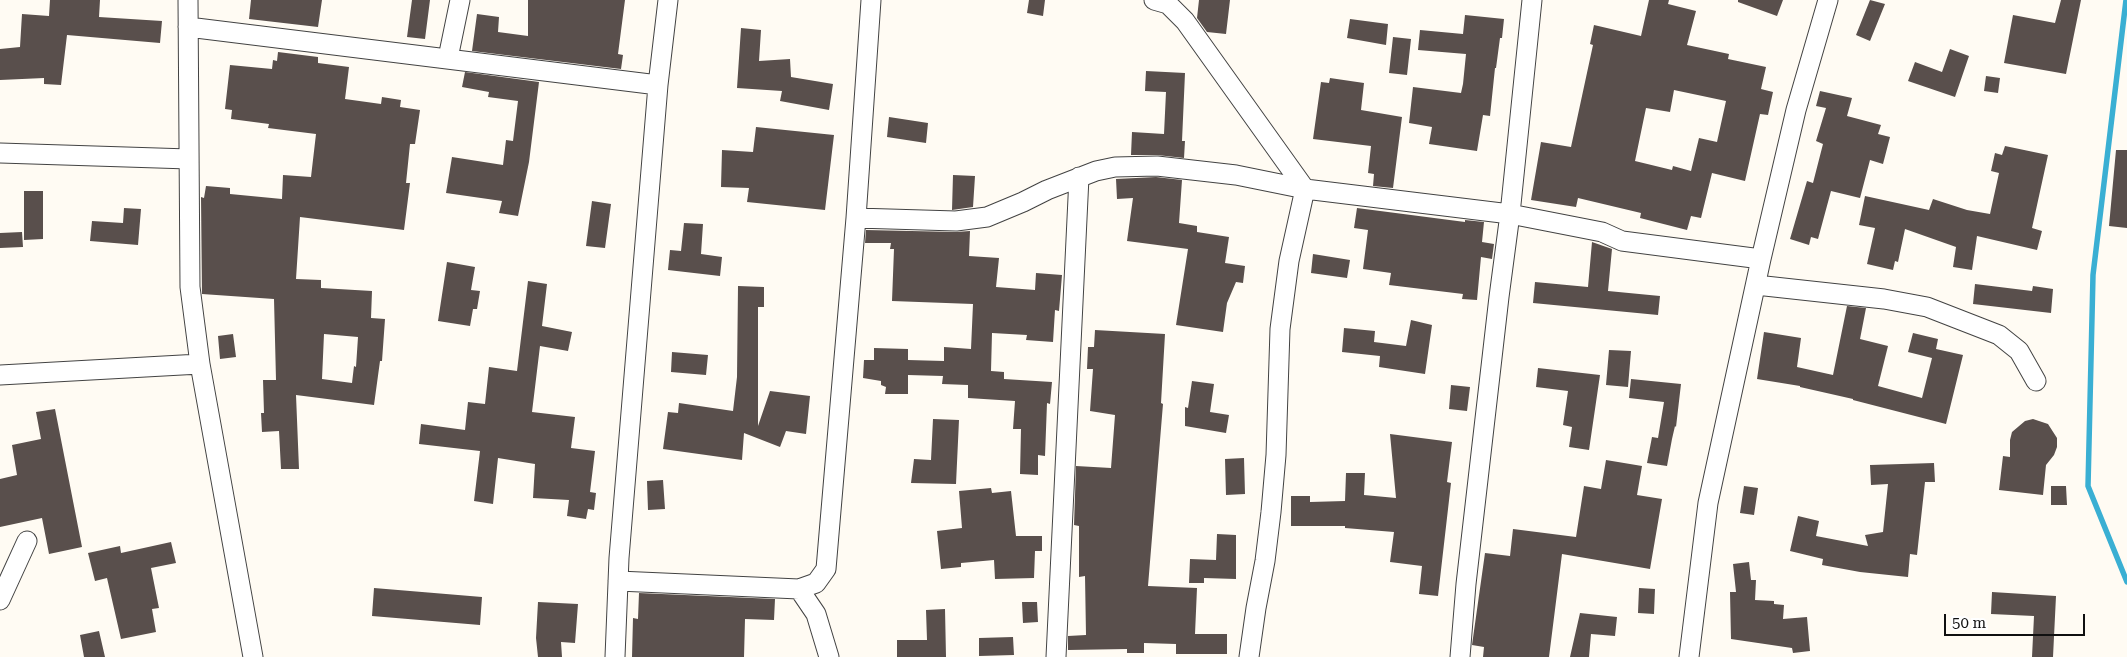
<!DOCTYPE html>
<html>
<head>
<meta charset="utf-8">
<style>
	body { margin:0 }
	#map { position:relative; width:2127px; height:657px; overflow:hidden; background:#fffbf3; font-family:"Roboto Serif",serif }
	canvas { display:block }
	.scale { position:absolute; left:1944px; top:614px; width:141px; height:22px; box-sizing:border-box; border:2px solid #101010; border-top:0; padding-left:6px; font-size:15px; line-height:18px; white-space:nowrap; color:#101010; -webkit-text-stroke:4px #fff; paint-order:stroke }
</style>
</head>
<body>
<div id="map">
<canvas width="2127" height="657"></canvas>
<div class="scale">50 m</div>
</div>
<script>
const context = document.querySelector('canvas').getContext('2d');
context.lineJoin = 'round';
const shape = rows => new Path2D(rows.map(r => 'M' + r).join(''));
function stroke(path, color, width, dash) { context.strokeStyle = color; context.lineWidth = width; context.lineCap = dash ? 'butt' : 'round'; context.setLineDash(dash || []); context.stroke(path); }
function fill(path, color) { context.fillStyle = color; context.fill(path, 'evenodd'); }
const stream = shape([
	[2126,0,2093,275,2088,486,2127,582]
]);
const building = shape([
	[50,0,100,0,99,17,162,21,160,43,67,35,61,85,44,84,44,78,0,80,0,49,20,47,22,14,49,16],
	[251,0,322,0,318,27,249,19],
	[412,0,430,0,425,39,407,37],
	[528,0,625,0,618,54,623,55,621,69,472,51,477,14,499,17,498,32,528,36],
	[1029,0,1045,0,1043,16,1027,13],
	[1199,0,1230,0,1226,34,1207,32,1197,18],
	[1649,0,1669,0,1668,4,1696,11,1687,45,1729,54,1728,59,1766,67,1761,89,1773,92,1768,115,1760,114,1745,181,1712,173,1701,218,1691,216,1687,230,1640,218,1641,213,1578,198,1576,207,1531,200,1541,142,1571,147,1593,45,1590,44,1594,25,1641,36],
	[1674,90,1726,101,1717,142,1699,138,1691,171,1673,166,1672,170,1635,161,1646,108,1670,112],
	[1738,0,1783,0,1777,16,1738,2],
	[1870,0,1885,4,1870,41,1856,35],
	[2061,0,2081,0,2066,74,2004,63,2013,15,2055,23],
	[1465,15,1504,19,1502,38,1500,38,1496,68,1495,68,1490,116,1483,115,1477,151,1429,144,1432,127,1409,123,1413,87,1461,93,1463,84,1466,54,1418,50,1420,30,1463,34],
	[1350,19,1388,24,1386,45,1347,38],
	[741,28,761,30,759,61,790,59,791,77,833,84,829,110,780,101,782,91,737,88],
	[1393,37,1411,39,1407,75,1389,73],
	[1950,49,1969,56,1955,97,1908,81,1915,62,1942,72],
	[278,52,318,57,318,63,349,67,345,99,381,104,382,97,401,100,400,107,420,110,415,144,410,144,406,183,410,183,404,230,300,217,296,279,321,280,321,288,372,291,371,318,385,319,382,361,380,361,374,405,296,395,299,469,281,469,279,431,262,432,261,413,264,413,263,380,276,380,274,299,202,294,201,197,204,198,206,186,230,188,230,194,282,199,283,175,311,177,316,134,268,128,269,124,231,119,232,110,225,109,230,65,272,69,273,60,277,61],
	[324,334,358,337,356,367,354,366,352,383,322,379],
	[1146,71,1185,73,1182,141,1185,141,1184,158,1157,155,1131,155,1132,132,1164,134,1166,92,1145,91],
	[465,72,539,82,529,162,518,216,499,213,502,201,446,193,452,157,503,165,506,140,513,141,518,101,488,97,489,92,462,87],
	[1986,76,2000,78,1998,93,1984,91],
	[1330,78,1364,83,1361,110,1402,117,1393,188,1373,186,1374,174,1368,173,1371,146,1313,139,1321,82,1329,83],
	[1820,91,1852,98,1847,116,1881,125,1878,134,1890,137,1883,164,1870,160,1860,198,1831,191,1818,239,1811,237,1809,245,1790,239,1807,181,1813,183,1823,144,1816,141,1826,108,1816,106],
	[889,117,928,123,926,143,887,137],
	[756,127,834,135,825,210,747,202,749,188,721,187,722,150,753,152],
	[2005,146,2048,155,2032,228,2042,231,2037,250,1977,236,1972,270,1953,267,1956,247,1905,229,1898,262,1895,261,1893,270,1867,264,1875,228,1859,225,1865,196,1929,210,1933,199,1967,210,1990,214,1999,173,1991,171,1995,153,2002,155],
	[2116,150,2127,150,2127,228,2109,226],
	[953,175,975,176,973,207,952,210],
	[1156,177,1182,180,1179,223,1197,226,1197,232,1229,237,1225,263,1245,266,1243,283,1236,282,1227,303,1223,332,1176,325,1188,249,1127,241,1133,198,1117,199,1116,179],
	[24,191,43,191,43,239,24,240],
	[592,201,611,204,605,248,586,246],
	[124,208,141,209,138,245,90,241,92,221,123,223],
	[1357,208,1465,222,1465,220,1484,222,1482,242,1494,244,1492,259,1481,257,1477,300,1462,299,1463,294,1389,285,1391,273,1363,269,1368,230,1354,228],
	[684,223,703,224,701,254,722,257,720,276,668,270,670,250,681,251],
	[866,230,956,232,970,231,969,256,999,258,996,287,1035,290,1036,273,1062,275,1059,311,1055,310,1053,342,1026,340,1027,335,992,333,991,371,1004,372,1004,379,1052,382,1050,404,1047,403,1045,456,1038,455,1038,475,1020,474,1021,429,1013,429,1015,401,968,398,968,385,942,384,943,376,908,375,908,394,885,394,886,387,881,385,881,381,863,378,864,360,874,360,874,348,908,349,908,360,944,361,944,347,971,349,973,304,892,301,894,249,890,249,891,243,865,243],
	[22,232,23,247,0,248,0,233],
	[1592,242,1612,249,1608,291,1660,296,1658,315,1533,303,1535,282,1588,287],
	[1313,254,1350,260,1347,278,1311,273],
	[447,262,475,267,471,290,480,291,477,309,473,309,470,326,438,321],
	[528,281,547,284,542,326,572,332,568,351,540,346,532,412,575,417,571,448,595,451,590,492,596,493,594,510,588,509,586,519,567,516,569,500,533,498,535,464,498,458,493,504,474,501,480,451,419,444,421,424,465,430,468,402,485,404,489,367,517,371],
	[1975,284,2032,291,2033,286,2053,289,2051,313,1973,304],
	[738,286,764,287,764,307,758,307,758,426,770,391,810,396,806,434,786,431,780,447,744,433,742,460,663,449,668,412,678,413,679,403,733,411,737,377],
	[1847,306,1866,308,1860,339,1888,346,1878,386,1922,398,1932,358,1908,352,1913,333,1938,339,1936,349,1963,355,1946,424,1853,400,1853,399,1800,387,1800,386,1757,379,1764,332,1801,338,1797,367,1833,375],
	[1411,320,1432,325,1425,374,1379,367,1380,356,1342,352,1344,328,1375,331,1374,342,1406,346],
	[1095,330,1165,334,1161,403,1163,404,1148,586,1197,588,1195,634,1227,634,1227,654,1176,654,1176,644,1144,643,1144,653,1127,653,1127,649,1068,650,1068,636,1086,635,1085,576,1079,577,1079,526,1074,525,1076,466,1111,468,1115,415,1090,411,1093,369,1087,369,1088,347,1094,347],
	[233,334,236,357,220,359,218,336],
	[1609,350,1631,351,1628,387,1606,385],
	[672,352,708,355,706,375,671,372],
	[1538,368,1600,375,1589,450,1569,447,1572,427,1563,425,1568,391,1536,387],
	[1631,379,1681,384,1676,427,1675,426,1672,439,1667,466,1647,463,1652,437,1658,438,1664,402,1629,398],
	[1192,381,1214,384,1210,412,1229,415,1226,433,1185,426,1185,407,1188,408],
	[1451,385,1470,387,1467,411,1449,409],
	[55,409,82,547,49,554,42,518,0,527,0,479,17,475,12,445,41,439,36,412],
	[933,419,959,420,956,484,911,483,914,459,931,460],
	[2033,419,2048,424,2057,438,2057,447,2054,455,2046,465,2043,495,1999,490,2003,456,2010,457,2010,440,2012,432,2025,421],
	[1390,434,1452,442,1447,482,1451,483,1438,596,1419,594,1422,566,1390,562,1394,532,1345,528,1345,526,1291,526,1291,496,1310,496,1310,502,1345,501,1346,473,1365,473,1364,495,1396,498],
	[1244,458,1245,494,1226,495,1225,459],
	[1606,460,1642,466,1637,495,1662,499,1650,569,1562,554,1549,657,1483,657,1484,647,1472,645,1485,553,1510,556,1513,529,1576,537,1584,486,1601,489],
	[1934,463,1935,482,1925,482,1917,555,1910,554,1908,577,1860,572,1822,565,1823,559,1790,551,1798,516,1819,521,1816,536,1868,546,1865,535,1883,532,1888,484,1871,485,1870,465],
	[663,480,665,509,648,510,647,481],
	[1744,486,1758,488,1754,515,1740,513],
	[2051,486,2066,486,2067,505,2051,505],
	[991,488,992,493,1011,491,1016,536,1042,536,1042,551,1035,551,1034,578,995,579,994,560,961,563,961,567,941,569,937,531,962,528,959,491],
	[1217,534,1236,535,1236,579,1204,578,1204,583,1189,583,1190,559,1216,560],
	[171,542,176,563,151,568,159,608,152,609,156,632,121,639,107,578,95,581,88,553,120,546,121,553],
	[1749,562,1751,580,1756,580,1755,600,1774,601,1774,604,1784,605,1783,619,1807,617,1810,651,1793,653,1792,648,1731,639,1730,592,1736,592,1733,564],
	[374,588,482,597,480,625,372,616],
	[1639,588,1655,589,1654,614,1638,613],
	[1992,592,2056,596,2053,657,2032,657,2034,616,1991,614],
	[639,593,775,599,774,620,745,619,744,657,632,657,633,618,638,619],
	[538,602,578,604,575,643,561,642,562,657,538,657,536,638],
	[1022,602,1037,602,1038,622,1023,623],
	[945,609,946,657,897,657,897,640,927,640,926,610],
	[1580,613,1617,617,1615,636,1591,634,1589,657,1570,657],
	[99,631,105,657,84,657,80,635],
	[1013,637,1014,655,979,656,979,638]
]);
const street = shape([
	[188,0,190,287,200,364,253,657],
	[1154,0,1168,4,1185,21,1305,189,1289,261,1280,329,1276,455,1271,512,1265,561,1256,608,1249,657],
	[188,27,658,85],
	[448,58,460,0],
	[0,153,189,159],
	[856,218,956,221,987,217,1023,202,1047,190,1096,171,1115,167,1157,166,1236,175,1305,189,1510,214,1602,232,1622,241,1761,259],
	[1756,285,1884,299,1927,307,1999,335,2019,351,2036,381],
	[0,375,200,364],
	[618,581,799,589,816,583,826,569,856,218,871,0],
	[799,589,816,614,829,657],
	[0,600,27,541],
	[615,657,619,558,658,85,668,0],
	[1056,657,1079,177],
	[1460,657,1466,584,1499,297,1510,214,1532,0],
	[1689,657,1708,503,1761,259,1796,110,1828,0]
]);
stroke(stream, '#3aafd3', 5.5);
fill(building, '#594f4c');
stroke(street, '#434343', 21);
stroke(street, '#fff', 19);
</script>
</body>
</html>
